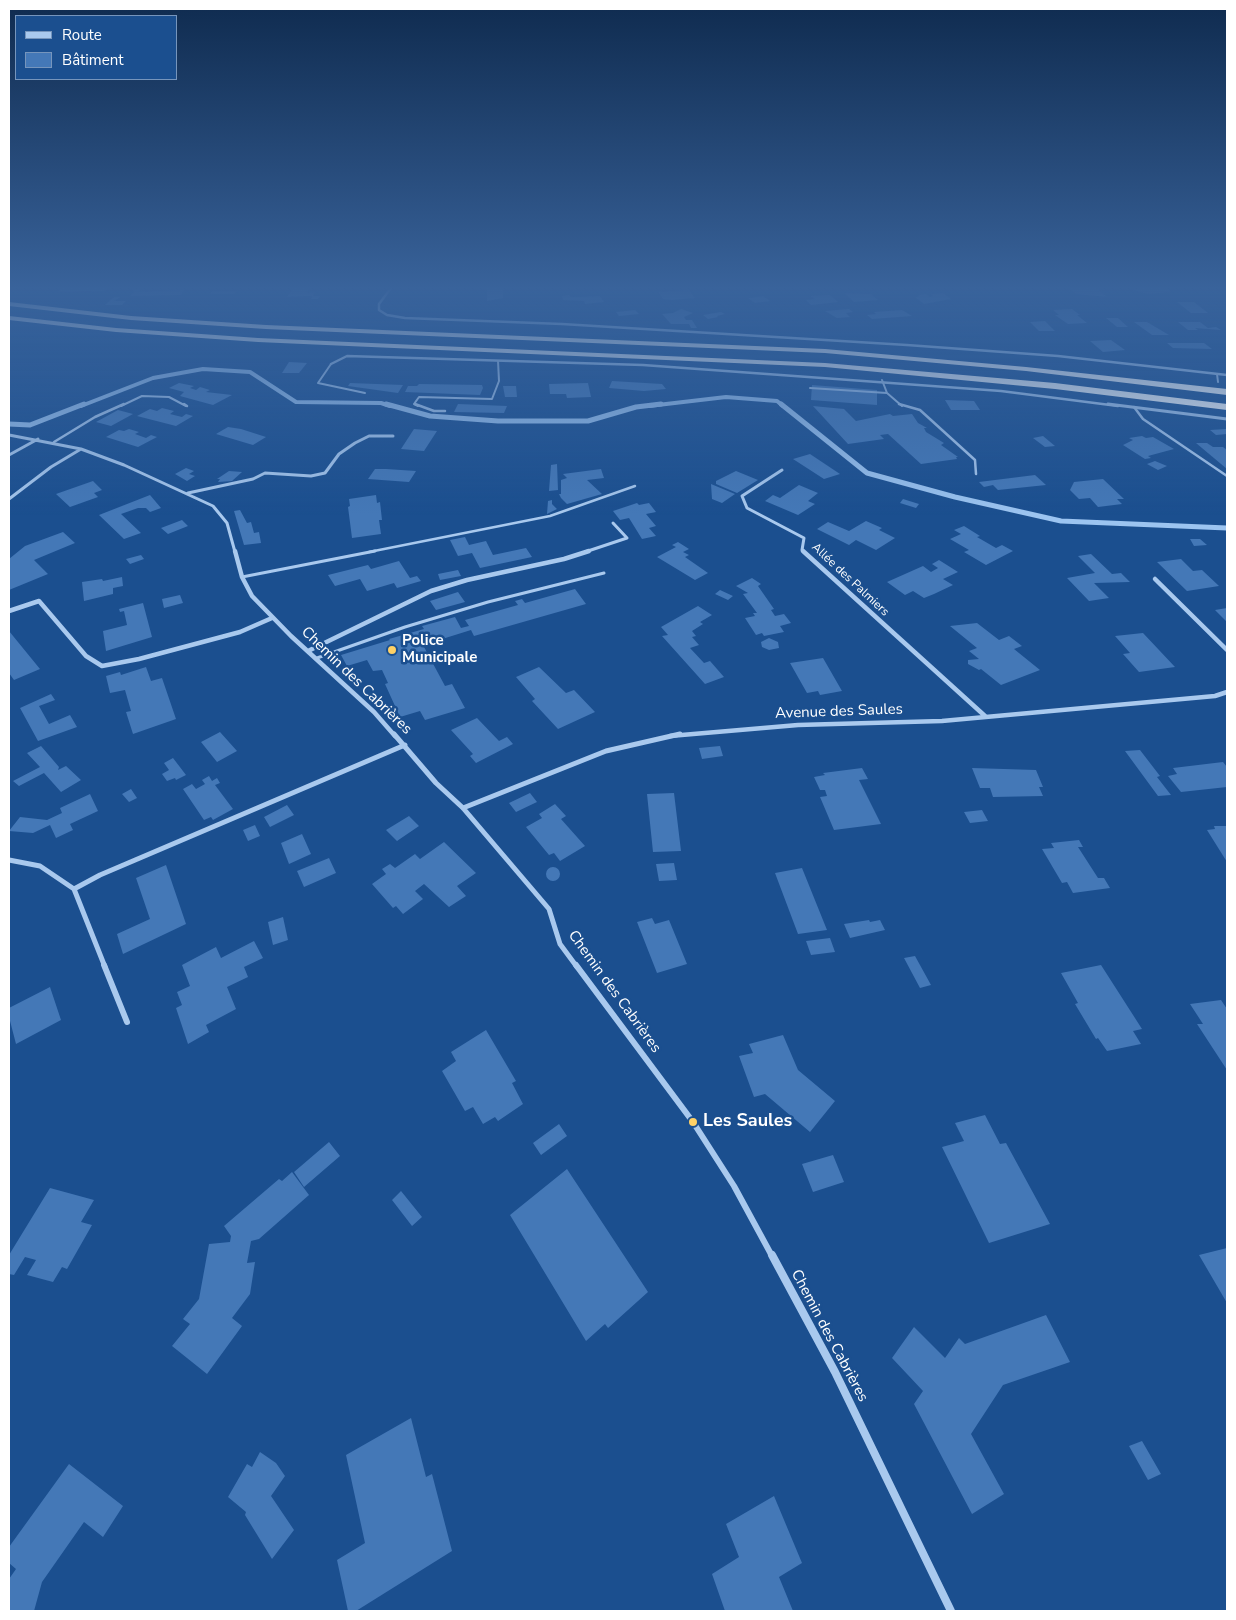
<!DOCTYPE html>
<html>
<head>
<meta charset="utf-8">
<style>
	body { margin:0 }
	#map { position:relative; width:1236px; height:1620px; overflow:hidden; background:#1b4f8f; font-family:"Nunito Sans",sans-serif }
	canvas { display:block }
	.frame { position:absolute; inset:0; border:10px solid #fff; pointer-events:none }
	.legend { position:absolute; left:15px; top:15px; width:162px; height:65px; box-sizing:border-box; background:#1b4f8f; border:1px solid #7695bc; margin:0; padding:6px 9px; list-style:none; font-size:15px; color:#fff }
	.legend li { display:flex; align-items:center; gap:10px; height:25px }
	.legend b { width:25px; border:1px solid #7695bc }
</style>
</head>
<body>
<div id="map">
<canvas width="1236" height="1620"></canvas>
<div class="frame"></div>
<ul class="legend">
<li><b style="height:6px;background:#a9c9ee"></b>Route</li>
<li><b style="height:14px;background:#4478b7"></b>Bâtiment</li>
</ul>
</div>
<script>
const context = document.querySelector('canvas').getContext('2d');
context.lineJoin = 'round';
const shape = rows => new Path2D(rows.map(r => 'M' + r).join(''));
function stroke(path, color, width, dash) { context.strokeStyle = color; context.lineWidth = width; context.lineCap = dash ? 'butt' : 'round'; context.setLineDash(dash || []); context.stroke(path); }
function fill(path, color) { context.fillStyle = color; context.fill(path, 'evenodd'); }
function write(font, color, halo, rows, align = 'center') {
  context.font = font + ' "Nunito Sans",sans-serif'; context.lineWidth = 5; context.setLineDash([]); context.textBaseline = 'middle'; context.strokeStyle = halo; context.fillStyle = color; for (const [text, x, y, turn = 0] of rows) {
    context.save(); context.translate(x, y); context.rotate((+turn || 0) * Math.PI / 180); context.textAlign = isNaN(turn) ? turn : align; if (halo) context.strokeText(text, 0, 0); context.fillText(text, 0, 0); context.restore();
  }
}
const streamFar1 = shape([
	[81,406,153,378,203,369,250,372,296,402,381,403,390,406],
	[649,406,726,397,777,401,783,406]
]);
const stream = shape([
	[386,404,430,416,498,421,588,421,636,407,661,404],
	[781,404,867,473,955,497,1061,521,1227,528],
	[9,424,30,425,84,404]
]);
const building = shape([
	[62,288,108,288,104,291,58,292],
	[132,288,140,290,138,292,184,290,181,295,130,296,134,292],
	[293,288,310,288,307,293,315,292,313,296,320,296,318,299,311,299,312,296,287,297],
	[487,288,503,288,503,298,487,301],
	[1069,288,1096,288,1107,297,1076,294],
	[1136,288,1166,288,1172,292,1148,294,1132,290,1137,289],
	[689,290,695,298,672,300,663,299,658,292],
	[212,291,237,291,234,294,210,294],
	[844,293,871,294,878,300,854,302],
	[943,293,951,299,924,304,915,297,920,296,917,295,926,294,930,297,933,296,931,294],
	[569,295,571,297,600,296,604,302,585,304,584,301,563,300,562,296],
	[830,295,838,302,811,305,806,300,815,299,810,296],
	[763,296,770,301,755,303,748,298],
	[114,297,121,297,114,301,126,301,122,305,105,305],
	[1177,302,1194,302,1208,313,1191,313],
	[681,309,693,313,684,317,686,320,692,320,697,328,691,328,689,324,671,324,662,314,673,313],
	[849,309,853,312,846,313,850,317,837,318,825,311],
	[1072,309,1080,315,1077,315,1087,323,1068,324,1055,315,1059,315,1053,310],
	[635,310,639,314,619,316,616,312],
	[902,310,912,316,872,319,867,315,876,314,874,312],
	[721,312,725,314,717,316,718,317,708,319,703,315],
	[1106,318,1118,318,1128,327,1117,327],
	[1045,321,1055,331,1039,331,1030,322],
	[1134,322,1147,322,1169,335,1152,335],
	[1178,322,1200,322,1208,328,1216,327,1221,330,1195,328,1198,330,1188,330],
	[1111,340,1125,350,1103,352,1090,341],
	[1167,343,1204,343,1212,349,1173,348],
	[289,362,307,363,299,373,282,373],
	[612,381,662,384,666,389,644,391,609,388],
	[179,383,194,386,190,388,196,390,200,387,210,390,206,392,232,395,213,405,180,396,184,392,169,388],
	[350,383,403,385,398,393,348,386],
	[588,383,591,397,567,398,566,394,550,394,549,384],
	[419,384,482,385,483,388,480,395,405,392,408,386,417,386],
	[812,385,877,390,877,405,811,400],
	[503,386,516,386,517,397,505,397],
	[945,400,974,401,980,410,951,410],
	[458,404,507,406,504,413,454,412],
	[813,406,844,409,856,421,890,414,893,416,912,414,918,423,927,428,924,428,926,432,944,443,941,445,958,457,956,457,957,459,921,464,888,434,880,435,884,439,848,444],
	[162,408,174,411,170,414,182,417,186,414,193,416,176,426,137,416,150,409,157,411],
	[118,410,133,414,111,426,96,422],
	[228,427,241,429,266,437,253,445,216,434],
	[129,429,139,432,135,434,146,438,151,435,157,437,138,447,106,437,119,430,124,431],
	[414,429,437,431,424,451,401,449],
	[1226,429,1227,434,1216,435,1210,430],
	[1043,436,1055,446,1045,447,1033,438],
	[1142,436,1146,438,1153,437,1174,449,1148,456,1151,458,1145,459,1123,445,1133,440,1129,438],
	[1196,443,1207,443,1213,447,1223,447,1227,450,1227,469],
	[810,454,840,474,824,479,793,459],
	[1155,461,1167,466,1158,470,1147,464],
	[557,464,558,490,549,491,551,465],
	[186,468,194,471,189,474,195,476,187,481,175,474],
	[375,469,386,469,416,471,409,482,368,479],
	[601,469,604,478,587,480,602,494,567,504,561,498,559,494,561,494,561,480,567,478,563,474],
	[229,471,242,472,232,481,218,482,220,479,217,479],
	[736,471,758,480,737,493,716,484,716,481],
	[1035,475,1046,485,998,490,993,485,984,487,979,482],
	[1103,479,1124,499,1117,499,1122,504,1098,507,1090,498,1079,499,1070,490,1074,482],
	[93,481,102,490,94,493,98,497,70,507,56,494],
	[711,484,735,494,722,503,712,499],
	[799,485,818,493,808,501,815,504,798,515,765,501,773,495,780,498],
	[150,495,161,508,150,512,146,508,138,508,121,514,141,533,124,539,99,515],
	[376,495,377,503,380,502,382,520,379,520,381,534,352,538,348,507,350,506,349,499],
	[903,499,919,504,916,508,900,503],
	[552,500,552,504,557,509,547,514,548,501],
	[637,503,639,505,649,503,656,512,646,514,656,526,649,528,656,536,642,539,629,518,620,520,613,511],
	[240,510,247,523,251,522,254,533,259,532,261,543,244,545,234,511],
	[182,520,188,526,168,534,161,528],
	[866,521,882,528,879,530,895,538,876,550,856,540,849,545,817,529,828,522,849,531],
	[964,526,980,536,977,537,996,548,1002,545,1013,551,986,565,964,552,969,550,950,539,961,534,954,530],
	[63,532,75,543,34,560,48,574,9,590,9,559,25,546],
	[465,537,469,545,486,541,493,555,526,548,532,557,480,568,472,553,458,556,450,540],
	[1190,539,1200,539,1207,545,1194,546],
	[678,542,689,549,683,552,689,555,685,557,708,573,695,580,657,557,676,547,672,545],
	[1091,554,1112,574,1121,573,1130,582,1094,583,1109,598,1089,601,1067,578,1095,573,1078,556],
	[141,555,144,559,130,564,126,559],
	[1181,559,1193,571,1202,570,1219,586,1187,591,1157,562],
	[939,560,958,572,943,579,953,585,934,594,924,598,913,591,905,595,887,582,923,566,931,572,938,568,932,564],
	[399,561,410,578,417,576,421,581,397,588,394,583,367,591,360,579,335,586,328,575,368,565,371,569],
	[458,570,461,576,440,580,438,574],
	[122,577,123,586,113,588,113,594,84,601,82,582,102,579,103,581],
	[752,578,761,584,758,586,774,609,771,610,775,616,784,614,791,623,780,626,784,632,764,636,762,633,756,635,745,618,755,616,753,613,757,613,743,594,748,593,736,586],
	[575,589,586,604,474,636,471,630,423,645,445,686,452,684,465,708,425,720,420,711,400,717,385,684,388,683,382,670,373,671,367,660,347,666,341,655,390,640,389,639,424,629,422,626,455,617,461,628,469,626,465,620,518,605,515,601,522,599,525,603],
	[720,590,733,596,728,600,715,594],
	[458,592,465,602,436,610,430,601],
	[180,595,183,603,164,608,162,599],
	[143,603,152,637,106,651,103,631,127,625,124,611,120,612,119,609],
	[698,606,712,615,700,622,703,624,692,631,696,636,692,637,699,645,690,648,704,663,710,661,724,677,705,684,662,636,668,635,661,627],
	[1227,608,1227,622,1215,610],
	[977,623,999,640,1009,636,1022,646,1014,649,1040,670,1001,685,981,669,979,670,968,664,968,660,979,659,969,651,977,648,950,626],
	[9,631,40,669,14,680,9,673],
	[1143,633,1175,667,1139,672,1123,654,1130,653,1115,636],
	[769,638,778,642,779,648,769,650,762,647,761,642],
	[823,658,842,691,820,695,818,691,807,693,790,663],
	[146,667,151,681,162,678,176,719,133,734,126,712,131,711,125,690,110,693,106,676,120,672,121,675],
	[539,667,566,693,574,690,595,712,558,729,532,701,535,699,516,677],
	[51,694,55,700,39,706,49,724,70,715,77,727,38,741,20,708],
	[805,710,808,718,798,719,795,711],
	[477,718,499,741,507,737,513,744,476,763,470,756,473,754,451,730],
	[220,732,237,751,217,762,201,742],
	[41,746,59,767,58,770,66,766,81,780,61,792,44,773,19,786,13,781,40,767,27,753],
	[720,746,723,756,702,759,699,748],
	[1140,750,1160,776,1157,777,1171,795,1158,796,1125,751],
	[173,758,186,775,176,780,175,778,167,781,162,774,169,770,164,763],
	[1223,762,1227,767,1227,787,1181,792,1168,776,1177,774,1173,768],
	[862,768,868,779,859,780,881,824,834,830,820,797,827,796,825,790,820,790,814,777,825,775,823,773],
	[972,768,1036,770,1043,787,1039,787,1043,796,993,797,990,788,980,788],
	[209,776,212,781,217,778,220,783,215,785,233,809,213,820,211,817,204,820,183,789,192,784,196,789,205,784,202,780],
	[131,789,137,798,129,802,122,794],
	[530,793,537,802,516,812,509,803],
	[674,793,681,851,653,852,647,794],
	[90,794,98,811,70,824,73,830,56,838,50,825,33,833,9,831,20,817,47,820,62,813,60,808],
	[555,804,566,816,561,819,585,846,560,861,554,853,549,855,526,827,542,818,539,814],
	[287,805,294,815,270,827,264,817],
	[982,810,988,821,970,823,964,812],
	[409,816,419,826,397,841,386,830],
	[255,825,260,836,248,841,243,830],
	[1214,826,1227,826,1227,862,1207,830,1215,829],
	[302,834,311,854,289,864,281,843],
	[1079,840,1083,847,1078,847,1098,878,1104,878,1110,888,1073,893,1067,882,1062,883,1042,849,1054,848,1051,843],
	[444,842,476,873,457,886,466,896,449,907,424,884,415,891,423,899,403,914,396,906,393,908,372,884,386,874,382,869,390,864,395,868,415,854,420,859],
	[329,858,336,873,304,887,297,871],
	[674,863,677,880,659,881,656,864],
	[166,865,186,924,123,954,117,934,150,919,136,878],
	'546 874a7 7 0 1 1 14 0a7 7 0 1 1-14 0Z',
	[802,868,827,930,798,934,775,873],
	[283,917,288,940,273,945,268,922],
	[652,918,655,924,669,920,687,964,657,973,637,922],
	[869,920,870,922,880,920,885,930,850,938,844,924],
	[830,938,835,952,811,955,806,941],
	[254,941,263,958,244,967,248,977,227,987,236,1009,206,1025,209,1032,188,1044,176,1008,182,1005,177,992,190,986,182,965,216,947,221,958],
	[915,956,931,985,920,988,904,958],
	[1101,965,1142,1029,1133,1031,1141,1044,1107,1051,1098,1038,1096,1039,1075,1004,1078,1003,1061,973],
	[50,987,61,1020,16,1044,9,1017,9,1008],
	[1221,1000,1227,1009,1227,1070,1197,1024,1203,1024,1190,1004],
	[486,1030,516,1081,512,1083,523,1104,498,1121,495,1117,483,1124,473,1107,465,1111,442,1071,456,1061,451,1052],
	[783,1035,798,1070,835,1101,810,1132,765,1094,754,1097,739,1056,753,1053,749,1044],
	[985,1115,1000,1144,1006,1143,1050,1224,989,1243,942,1147,964,1141,955,1123],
	[559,1124,567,1136,541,1155,533,1143],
	[329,1142,340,1156,304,1187,294,1172],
	[833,1155,844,1182,813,1192,802,1164],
	[567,1169,648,1292,608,1328,605,1324,586,1341,510,1215],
	[292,1172,309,1195,259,1239,251,1241,247,1263,255,1262,250,1294,232,1318,242,1326,207,1374,172,1346,190,1324,183,1319,199,1299,209,1244,230,1242,231,1236,224,1226,279,1179,282,1181],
	[50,1188,94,1200,81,1222,92,1225,67,1269,62,1267,53,1282,27,1275,36,1260,25,1257,14,1275,9,1274,9,1255],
	[401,1191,422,1217,412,1226,392,1200],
	[1227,1248,1227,1303,1199,1255],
	[1046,1315,1070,1362,1003,1385,971,1434,1004,1494,972,1514,914,1404,923,1391,892,1358,914,1327,945,1358,959,1338,965,1344],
	[411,1418,426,1477,432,1474,452,1551,356,1611,348,1611,337,1560,365,1543,346,1455],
	[1142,1441,1161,1474,1148,1480,1129,1446],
	[260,1452,276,1463,285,1476,271,1496,294,1530,272,1559,245,1515,246,1512,228,1497,247,1464,252,1467],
	[69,1464,123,1506,103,1537,84,1522,42,1582,34,1611,9,1611,9,1579,16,1569,9,1563,9,1547],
	[774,1496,802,1563,779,1577,793,1611,725,1611,712,1574,739,1557,726,1524]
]);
const laneFar2 = shape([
	[331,364,318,383,365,393],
	[1217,374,1218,382],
	[882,380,887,393,902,406],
	[810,388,887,393],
	[121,406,142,396,169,397,186,406],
	[418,406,414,404,419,397,492,399,499,381,498,361]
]);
const laneFar1 = shape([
	[184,404,187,406],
	[415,404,434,411,445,411],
	[899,404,920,410,975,460,976,474],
	[1134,407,1143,419,1227,476],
	[54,442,95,417,124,404],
	[369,552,550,516,635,486]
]);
const lane = shape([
	[242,577,375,551],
	[317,658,405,627,488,602,604,573]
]);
const streetFar5 = shape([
	[391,288,379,304,379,310,387,315,405,318,562,324,907,345,1058,356,1227,375],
	[331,364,347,356,643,365,1001,391,1118,406]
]);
const streetFar4 = shape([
	[1108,404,1227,419],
	[9,435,81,449,124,465,213,506,227,523,235,552],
	[9,455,38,439],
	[782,470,742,496,747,508,804,538,802,550,804,552],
	[188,493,253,479,265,473,311,476,325,473,339,454,355,443,369,436,393,436],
	[9,499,51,467,81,449],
	[585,552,627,538,613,523]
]);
const streetFar3 = shape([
	[235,551,242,577,252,596,291,636,374,712,395,736],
	[803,551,985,716],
	[1155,579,1227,650],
	[9,611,39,601,86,656,102,666,139,659,240,632,272,618],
	[308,651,431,591,467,580,564,559,589,551],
	[670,736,798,725,942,721,1215,696,1227,692]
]);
const streetFar2 = shape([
	[394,734,436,783,463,808,549,909,560,944,577,967],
	[463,808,606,751,680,734],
	[9,860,40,866,74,889,105,967],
	[74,889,100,875,405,745]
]);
const streetFar1 = shape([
	[104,965,127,1022],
	[576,965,693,1122,734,1186,772,1256]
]);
const street = shape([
	[772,1255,835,1372,951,1611]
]);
const highway = shape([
	[9,302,131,316,266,325,825,349,1026,367,1227,389,1227,395,1026,371,825,353,266,329,131,320,9,306,9,302],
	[9,316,116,328,258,338,825,363,1055,383,1227,404,1227,410,1055,389,825,367,258,342,116,332,9,320,9,316]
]);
const markers = [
	[392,650,5,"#ffd166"],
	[693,1122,5,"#ffd166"]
];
const farStreetnames = [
	["Allée des Palmiers",850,580,43]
];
const poiNames = [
	["Police",402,641],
	["Municipale",402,658]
];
const streetNames = [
	["Chemin des Cabrières",356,681,44],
	["Avenue des Saules",839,712,-2],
	["Chemin des Cabrières",614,992,54],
	["Chemin des Cabrières",829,1336,62]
];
const nearPoinames = [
	["Les Saules",703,1122]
];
stroke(streamFar1, '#9cc4f0', 4);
stroke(stream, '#9cc4f0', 5);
fill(building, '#4478b7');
stroke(laneFar2, '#a9c9ee', 2);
stroke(laneFar1, '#a9c9ee', 2.5);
stroke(lane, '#a9c9ee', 3);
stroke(streetFar5, '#a9c9ee', 2.5);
stroke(streetFar4, '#a9c9ee', 3);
stroke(streetFar3, '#a9c9ee', 4.5);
stroke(streetFar2, '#a9c9ee', 5);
stroke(streetFar1, '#a9c9ee', 6);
stroke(street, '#a9c9ee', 8);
fill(highway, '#fff');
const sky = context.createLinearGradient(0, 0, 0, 515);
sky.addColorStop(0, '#0f2b4f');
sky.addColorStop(0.56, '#39639b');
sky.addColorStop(1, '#39639b00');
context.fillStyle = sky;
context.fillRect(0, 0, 1236, 515);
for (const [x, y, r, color] of markers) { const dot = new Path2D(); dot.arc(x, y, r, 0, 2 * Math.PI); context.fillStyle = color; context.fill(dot); stroke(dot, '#1b4f8f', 2); }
write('12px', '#fff', '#1b4f8f', farStreetnames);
write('bold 15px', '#fff', '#1b4f8f', poiNames, 'left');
write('15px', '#fff', '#1b4f8f', streetNames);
write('bold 18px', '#fff', '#1b4f8f', nearPoinames, 'left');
</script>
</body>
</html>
